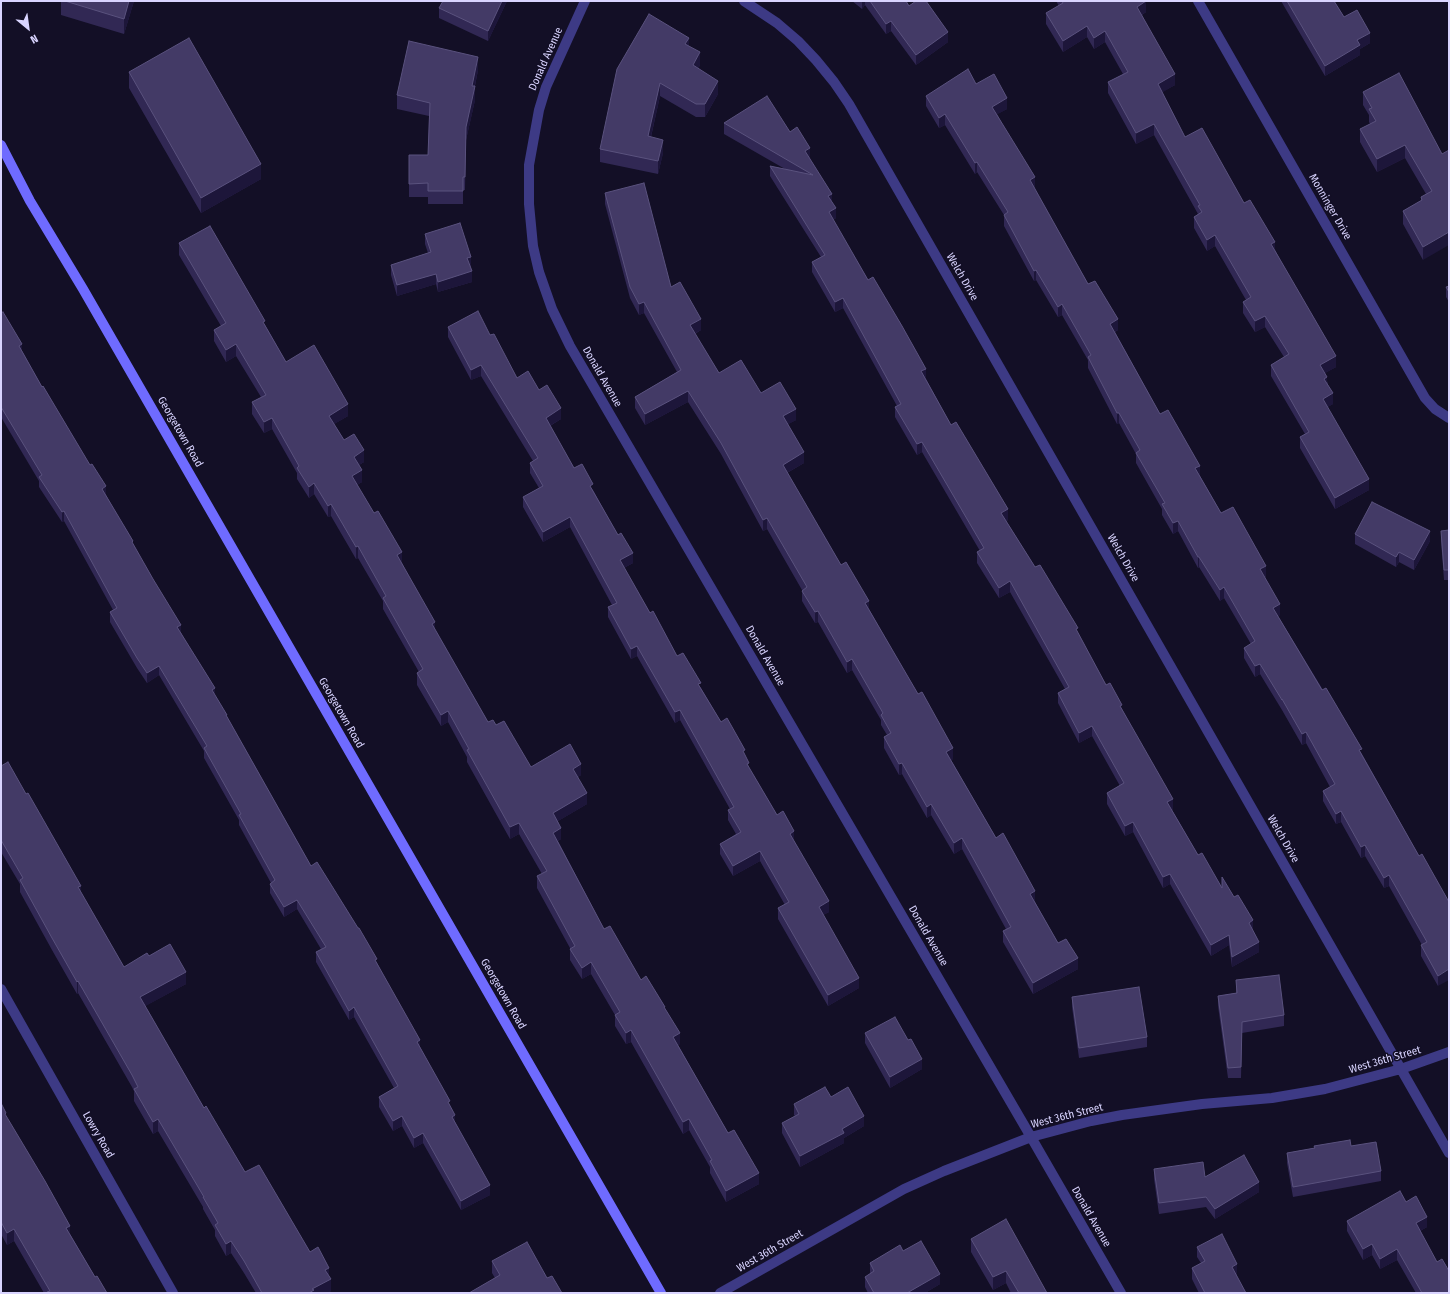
<!DOCTYPE html>
<html>
<head>
<meta charset="utf-8">
<style>
	body { margin:0 }
	#map { position:relative; width:1450px; height:1294px; overflow:hidden; background:#130f26; font-family:"Fira Sans Condensed",sans-serif }
	canvas { display:block }
	.frame { position:absolute; inset:0; border:2px solid #d9d4ff; pointer-events:none }
	.north { position:absolute; left:8px; top:8px; width:40px; height:40px; -webkit-text-stroke:3px #130f26; paint-order:stroke; rotate:151deg; font-size:11px; font-weight:700; line-height:16px; text-align:center; color:#d9d4ff }
	.north::after { content:''; display:block; margin:auto; width:14px; height:18px; background:#d9d4ff; clip-path:polygon(50% 0,100% 100%,50% 72%,0 100%) }
</style>
</head>
<body>
<div id="map">
<canvas width="1450" height="1294"></canvas>
<div class="frame"></div>
<div class="north">N</div>
</div>
<script>
const context = document.querySelector('canvas').getContext('2d');
context.lineJoin = 'round';
const shape = rows => new Path2D(rows.map(r => 'M' + r).join(''));
function stroke(path, color, width, dash) { context.strokeStyle = color; context.lineWidth = width; context.lineCap = dash ? 'butt' : 'round'; context.setLineDash(dash || []); context.stroke(path); }
function fill(path, color) { context.fillStyle = color; context.fill(path, 'evenodd'); }
function write(font, color, halo, rows, align = 'center') {
  context.font = font + ' "Fira Sans Condensed",sans-serif'; context.lineWidth = 3; context.setLineDash([]); context.textBaseline = 'middle'; context.strokeStyle = halo; context.fillStyle = color; for (const [text, x, y, turn = 0] of rows) {
    context.save(); context.translate(x, y); context.rotate((+turn || 0) * Math.PI / 180); context.textAlign = isNaN(turn) ? turn : align; if (halo) context.strokeText(text, 0, 0); context.fillText(text, 0, 0); context.restore();
  }
}
const minor = shape([
	[585,1,546,87,539,110,529,165,529,204,533,246,539,272,552,309,570,346,1031,1137,1121,1293],
	[744,1,777,23,798,41,816,60,834,82,849,104,1449,1153],
	[1198,1,1425,398,1435,409,1449,418],
	[1,989,173,1293],
	[720,1293,904,1189,944,1171,1031,1137,1091,1121,1122,1115,1202,1104,1272,1098,1325,1089,1401,1069,1449,1052]
]);
const secondary = shape([
	[1,145,30,201,83,289,661,1293]
]);
const wall = shape([
	[61,1,134,1,124,34,61,15],
	[443,1,507,1,488,41,439,18,439,8],
	[852,1,906,1,909,6,948,42,916,65,891,31,886,34,865,5,862,9],
	[1056,1,1146,1,1146,12,1142,15,1175,85,1162,92,1185,137,1244,203,1275,250,1336,367,1325,373,1333,404,1327,407,1369,490,1335,509,1300,448,1300,437,1305,434,1271,376,1271,365,1284,357,1265,327,1255,332,1243,313,1243,302,1246,300,1215,246,1207,251,1194,228,1194,217,1198,214,1154,135,1136,144,1108,93,1108,82,1123,74,1105,42,1094,49,1087,37,1063,52,1046,24,1046,13,1059,6],
	[1281,1,1334,1,1344,17,1370,43,1360,49,1360,55,1325,76],
	[689,46,700,65,698,69,718,94,705,117,696,117,660,96,651,137,663,153,658,174,600,162,600,149],
	[478,70,475,86,475,100,466,140,465,190,463,190,463,204,428,204,428,197,409,197,409,155,428,155,429,116,397,109,397,95],
	[129,72,261,179,201,213,129,88],
	[976,84,1007,109,997,114,1035,188,1034,188,1088,284,1118,330,1115,332,1160,414,1200,476,1221,513,1266,576,1265,577,1280,615,1278,616,1362,754,1419,856,1449,902,1438,986,1421,956,1421,945,1422,945,1389,886,1384,888,1365,856,1361,858,1341,822,1336,824,1323,801,1323,791,1330,787,1306,743,1302,745,1282,710,1260,674,1255,677,1244,658,1244,648,1251,644,1224,598,1220,601,1199,567,1198,568,1178,531,1173,534,1162,515,1162,509,1136,463,1136,454,1119,423,1117,424,1088,368,1088,360,1062,315,1058,317,1036,280,1034,281,1004,226,1004,215,977,172,975,174,945,125,939,128,926,106,926,96],
	[1363,92,1442,154,1423,260,1403,224,1403,211,1421,201,1421,197,1426,194,1405,158,1377,172,1360,142,1360,129,1370,124,1369,122,1369,115,1363,105],
	[724,123,790,132,810,158,809,159,832,202,836,218,833,220,926,379,951,425,1008,520,1006,521,1035,567,1078,633,1106,685,1122,709,1173,809,1172,810,1198,855,1253,931,1259,952,1232,967,1229,945,1211,956,1170,884,1163,888,1133,832,1125,836,1107,804,1107,793,1120,786,1092,736,1079,743,1058,703,1058,693,1065,689,1010,592,999,598,977,563,977,552,980,551,922,452,917,455,895,417,895,407,897,406,843,308,835,312,812,272,812,262,821,257,770,176,770,166,785,169,724,134],
	[605,193,701,330,695,334,719,373,761,393,796,420,788,424,804,463,787,473,841,565,869,609,953,759,951,760,996,838,1035,902,1058,943,1078,969,1033,994,1003,942,1003,931,1006,929,962,849,954,854,931,815,927,818,902,774,899,775,884,748,884,737,887,735,881,725,881,720,852,670,847,673,818,622,815,623,802,601,802,590,767,529,763,531,721,454,688,402,645,425,635,408,635,397,677,372,644,313,639,315,630,298,605,204],
	[425,234,471,268,472,282,438,292,436,284,397,296,391,275,391,265,428,253,425,244],
	[179,243,265,325,286,362,348,416,334,424,344,440,364,462,359,465,362,482,357,485,402,563,435,630,488,722,496,725,531,767,581,775,578,777,587,804,558,821,561,839,558,841,604,929,641,980,665,1009,680,1044,678,1045,728,1133,759,1184,726,1202,710,1173,710,1167,689,1130,683,1134,631,1042,626,1044,615,1026,615,1015,591,974,582,979,570,960,570,948,537,888,537,876,542,874,519,834,510,839,467,762,467,757,448,722,441,726,417,685,417,673,419,672,383,609,383,601,358,558,356,559,331,516,328,517,314,494,309,498,297,479,297,473,272,429,264,433,252,414,252,402,261,397,236,356,226,362,214,341,214,330,221,326,179,255],
	[1449,286,1449,302,1446,297,1446,287],
	[1,313,42,387,106,495,227,717,311,866,377,963,450,1106,455,1122,490,1195,461,1210,423,1143,414,1148,402,1126,393,1131,379,1107,379,1097,394,1088,354,1017,349,1020,316,962,316,952,321,949,297,909,284,917,270,893,270,884,271,883,239,825,239,820,204,758,204,751,159,675,147,683,137,668,110,622,110,612,113,610,64,521,62,522,39,487,39,481,1,417],
	[448,327,490,335,517,378,539,390,561,419,550,426,574,468,593,490,633,563,624,568,650,613,677,656,701,688,721,722,745,755,749,768,777,815,794,841,829,912,823,915,859,988,828,1006,778,919,778,908,785,905,760,861,733,876,720,854,720,844,736,834,728,820,728,810,730,809,680,720,675,723,637,656,631,659,608,617,608,607,612,605,570,527,543,542,523,507,523,497,539,488,530,473,530,463,533,461,481,376,471,380,448,337],
	[1449,530,1449,580,1444,580,1441,541,1441,531],
	[1355,534,1430,541,1414,570,1399,562,1396,567,1355,544],
	[1,766,81,893,124,967,149,956,186,984,145,1006,204,1108,245,1172,329,1276,331,1291,327,1293,256,1293,244,1273,231,1253,226,1256,215,1236,215,1230,203,1209,203,1207,158,1131,153,1134,134,1101,134,1091,132,1087,78,993,77,994,52,950,20,892,20,884,1,852],
	[1236,980,1284,1015,1284,1026,1242,1033,1241,1078,1228,1078,1218,1006,1218,996,1236,993],
	[1072,997,1147,1037,1147,1047,1079,1058,1072,1007],
	[865,1033,922,1069,890,1088,865,1043],
	[831,1097,864,1126,844,1138,844,1143,800,1167,782,1133,782,1123,795,1116,794,1115,794,1104],
	[1,1103,6,1117,70,1234,95,1277,107,1293,44,1293,14,1241,7,1245,1,1234],
	[1314,1146,1351,1146,1381,1171,1381,1181,1293,1197,1287,1163,1287,1153,1314,1148],
	[1154,1169,1205,1177,1259,1192,1215,1219,1206,1207,1159,1214,1154,1179],
	[1406,1202,1427,1227,1420,1231,1449,1293,1416,1293,1397,1260,1380,1269,1372,1255,1363,1260,1347,1231,1347,1221],
	[971,1239,1047,1293,1011,1293,1006,1283,993,1290,971,1252],
	[1197,1247,1237,1274,1236,1275,1246,1293,1199,1293,1192,1279,1192,1268,1201,1263,1197,1257],
	[903,1251,940,1284,925,1293,868,1293,865,1287,865,1277,870,1274,870,1263],
	[492,1261,547,1278,495,1278,492,1273]
]);
const shadedWall = shape([
	[129,1,134,1,124,34,124,19],
	[502,1,507,1,488,41,488,31],
	[862,1,865,1,865,5,862,9],
	[1146,1,1146,12,1137,18,1137,7],
	[891,21,891,31,886,34,886,24],
	[1087,26,1087,37,1063,52,1063,41],
	[1105,31,1105,42,1094,49,1094,38],
	[948,32,948,42,916,65,916,55],
	[1370,33,1370,43,1360,49,1360,55,1325,76,1325,66,1357,40],
	[689,38,689,51,685,44],
	[700,52,700,65,693,79,693,65],
	[478,57,478,70,472,99,472,86],
	[1175,74,1175,85,1158,95,1158,84],
	[718,81,718,94,705,117,705,104],
	[660,83,660,96,648,149,648,136],
	[475,86,475,100,466,140,465,190,466,127],
	[1007,98,1007,109,992,117,992,107],
	[945,114,945,125,939,128,939,118],
	[1154,124,1154,135,1136,144,1136,133],
	[663,140,663,153,658,174,658,161],
	[1405,145,1405,158,1377,172,1377,159],
	[810,148,810,158,805,161,805,151],
	[977,162,977,172,975,174,975,163],
	[261,164,261,179,201,213,201,198],
	[1035,177,1035,188,1030,191,1030,180],
	[832,194,832,205,828,196],
	[836,208,836,218,829,222,829,212],
	[1449,232,1449,245,1423,260,1423,247],
	[1215,235,1215,246,1207,251,1207,240],
	[1275,242,1275,253,1271,244],
	[471,257,471,268,467,269,467,258],
	[1036,270,1036,280,1034,281,1034,271],
	[472,271,472,282,438,292,438,282],
	[436,274,436,284,397,296,397,285],
	[843,298,843,308,835,312,835,302],
	[644,302,644,313,639,315,639,304],
	[1062,304,1062,315,1058,317,1058,307],
	[1265,316,1265,327,1255,332,1255,321],
	[701,319,701,330,690,336,690,325],
	[1118,319,1118,330,1110,334,1110,324],
	[22,344,22,354,19,346],
	[236,344,236,356,226,362,226,350],
	[1336,356,1336,367,1320,376,1320,365],
	[481,365,481,376,471,380,471,370],
	[926,369,926,379,921,371],
	[1327,377,1327,388,1324,379],
	[688,391,688,402,645,425,645,414],
	[1333,393,1333,404,1323,410,1323,399],
	[348,404,348,416,329,427,329,416],
	[561,408,561,419,546,428,546,418],
	[796,409,796,420,783,427,783,416],
	[1117,413,1119,413,1119,423,1117,424],
	[272,418,272,429,264,433,264,422],
	[922,442,922,452,917,455,917,444],
	[364,450,364,462,354,468,354,457],
	[804,452,804,463,783,475,783,465],
	[1200,466,1200,476,1195,468],
	[362,470,362,482,352,488,352,476],
	[1369,479,1369,490,1335,509,1335,498],
	[314,483,314,494,309,498,309,487],
	[106,486,106,496,102,489],
	[331,504,331,516,328,517,328,506],
	[1008,509,1008,520,1001,524,1001,513],
	[64,511,64,521,62,522,62,512],
	[570,517,570,527,543,542,543,532],
	[767,518,767,529,763,531,763,520],
	[1178,521,1178,531,1173,534,1173,523],
	[1430,531,1430,541,1414,570,1414,560],
	[358,546,358,558,356,559,356,547],
	[402,552,402,564,397,555],
	[1399,552,1399,562,1396,567,1396,557],
	[633,553,633,563,620,570,620,560],
	[1198,557,1199,557,1199,567,1198,568],
	[1266,566,1266,576,1260,579,1260,569],
	[1010,581,1010,592,999,598,999,588],
	[1224,587,1224,598,1220,601,1220,590],
	[869,601,869,612,865,603],
	[1280,604,1280,615,1273,619,1273,608],
	[818,611,818,622,815,623,815,612],
	[435,622,435,634,432,624],
	[181,625,181,635,177,627],
	[637,646,637,656,631,659,631,649],
	[852,659,852,670,847,673,847,662],
	[1260,664,1260,674,1255,677,1255,666],
	[159,666,159,675,147,683,147,673],
	[215,688,215,698,212,690],
	[680,710,680,720,675,723,675,712],
	[448,711,448,722,441,726,441,715],
	[1092,726,1092,736,1079,743,1079,733],
	[1306,732,1306,743,1302,745,1302,734],
	[953,748,953,759,946,763,946,752],
	[902,763,902,774,899,775,899,764],
	[581,764,581,775,573,780,573,769],
	[587,793,587,804,553,824,553,813],
	[1173,799,1173,809,1167,812,1167,802],
	[931,804,931,815,927,818,927,807],
	[1341,811,1341,822,1336,824,1336,814],
	[1133,822,1133,832,1125,836,1125,826],
	[519,823,519,834,510,839,510,827],
	[561,828,561,839,553,844,553,833],
	[794,831,794,841,790,834],
	[962,838,962,849,954,854,954,843],
	[1365,845,1365,856,1361,858,1361,847],
	[760,851,760,861,733,876,733,866],
	[1170,874,1170,884,1163,888,1163,877],
	[1389,875,1389,886,1384,888,1384,878],
	[81,886,81,898,78,887],
	[1035,891,1035,902,1030,894],
	[297,900,297,909,284,917,284,907],
	[829,901,829,912,819,917,819,907],
	[1253,920,1253,931,1249,923],
	[1229,935,1229,945,1211,956,1211,945],
	[1259,942,1259,952,1232,967,1232,957],
	[1078,958,1078,969,1033,994,1033,983],
	[591,962,591,974,582,979,582,968],
	[1449,969,1449,980,1438,986,1438,976],
	[186,972,186,984,140,1009,140,997],
	[859,978,859,988,828,1006,828,995],
	[78,981,78,993,77,994,77,982],
	[354,1007,354,1017,349,1020,349,1011],
	[631,1030,631,1042,626,1044,626,1033],
	[680,1033,680,1044,673,1048,673,1037],
	[420,1040,420,1050,417,1042],
	[922,1059,922,1069,890,1088,890,1077],
	[455,1115,455,1125,452,1117],
	[402,1116,402,1126,393,1131,393,1121],
	[864,1116,864,1126,844,1138,844,1143,800,1167,800,1156,842,1129],
	[158,1119,158,1131,153,1134,153,1122],
	[689,1119,689,1130,683,1134,683,1122],
	[423,1133,423,1143,414,1148,414,1138],
	[759,1173,759,1184,726,1202,726,1191],
	[1259,1182,1259,1192,1215,1219,1215,1209],
	[490,1185,490,1195,461,1210,461,1201],
	[1427,1217,1427,1227,1416,1233,1416,1223],
	[70,1226,70,1237,66,1228],
	[14,1229,14,1241,7,1245,7,1233],
	[231,1241,231,1253,226,1256,226,1244],
	[1372,1244,1372,1255,1363,1260,1363,1249],
	[1397,1249,1397,1260,1380,1269,1380,1259],
	[1237,1264,1237,1274,1232,1277,1232,1267],
	[329,1268,329,1280,325,1270],
	[1006,1271,1006,1283,993,1290,993,1277],
	[940,1274,940,1284,925,1293,907,1293],
	[331,1279,331,1291,327,1293,309,1293,312,1289]
]);
const building = shape([
	[65,1,129,1,124,19,65,1],
	[443,1,502,1,488,31,439,8,443,1],
	[870,1,906,1,909,6,916,1,926,1,948,32,916,55,891,21,886,24,870,1],
	[1062,1,1146,1,1137,7,1175,74,1158,84,1185,137,1202,128,1244,203,1250,200,1275,242,1271,244,1336,356,1320,365,1327,377,1324,379,1333,393,1323,399,1369,479,1335,498,1300,437,1309,432,1271,365,1289,354,1265,316,1255,321,1243,302,1251,297,1215,235,1207,240,1194,217,1202,212,1198,206,1200,205,1154,124,1136,133,1108,82,1128,72,1105,31,1094,38,1087,26,1063,41,1046,13,1063,3,1062,1],
	[1287,1,1334,1,1344,17,1357,10,1370,33,1357,40,1360,45,1325,66,1287,1],
	[649,14,689,38,685,44,700,52,693,65,718,81,705,104,696,104,660,83,648,136,663,140,658,161,600,149,617,69,649,14],
	[189,38,261,164,201,198,129,72,189,38],
	[409,41,478,57,472,86,475,86,466,127,465,177,463,177,463,191,428,191,428,183,409,184,409,155,428,155,430,103,397,95,409,41],
	[968,69,976,84,994,74,1007,98,992,107,1035,177,1030,180,1088,284,1095,281,1118,319,1110,324,1160,414,1168,410,1200,466,1195,468,1221,513,1233,507,1266,566,1260,569,1280,604,1273,608,1322,690,1326,688,1362,749,1359,750,1419,856,1422,854,1449,902,1449,969,1438,976,1421,945,1427,942,1389,875,1384,878,1365,845,1361,847,1341,811,1336,814,1323,791,1335,784,1306,732,1302,734,1282,699,1282,700,1260,664,1255,666,1244,648,1255,641,1224,587,1220,590,1199,557,1198,557,1178,521,1173,523,1162,504,1165,503,1136,453,1140,450,1119,413,1117,413,1088,357,1091,355,1062,304,1058,307,1036,270,1034,271,1004,215,1008,212,977,162,975,163,945,114,939,118,926,96,968,69],
	[1399,73,1442,154,1449,150,1449,232,1423,247,1403,211,1422,200,1421,197,1432,191,1405,145,1377,159,1360,129,1376,121,1369,109,1372,108,1363,92,1399,73],
	[767,96,790,132,797,127,810,148,805,151,832,194,828,196,836,208,829,212,868,280,873,277,902,326,926,369,921,371,951,425,956,422,1008,509,1001,513,1035,567,1040,565,1078,628,1076,629,1106,685,1110,683,1122,705,1120,706,1173,799,1167,802,1198,855,1202,853,1222,888,1222,877,1234,897,1238,895,1253,920,1249,923,1259,942,1232,957,1229,935,1211,945,1170,874,1163,877,1133,822,1125,826,1107,793,1124,783,1092,726,1079,733,1058,693,1069,687,1010,581,999,588,977,552,984,548,922,442,917,444,895,407,901,404,843,298,835,302,812,262,825,255,770,166,813,175,724,123,767,96],
	[644,183,671,287,680,282,701,319,690,325,719,373,741,360,761,393,780,382,796,409,783,416,804,452,783,465,841,565,846,562,869,601,865,603,918,694,922,692,953,748,946,752,996,838,1003,833,1035,891,1030,894,1058,943,1066,939,1078,958,1033,983,1003,931,1011,927,962,838,954,843,931,804,927,807,902,763,899,764,884,737,891,733,881,715,883,713,852,659,847,662,818,611,815,612,802,591,807,587,767,518,763,520,721,443,688,391,645,414,635,397,681,370,644,302,639,304,630,287,605,193,644,183],
	[460,223,471,257,467,258,472,271,438,282,436,274,397,285,391,265,431,252,425,234,460,223],
	[210,226,265,321,263,322,286,362,314,345,348,404,329,416,344,440,354,434,364,450,354,457,362,470,352,476,374,513,378,511,402,552,397,555,435,622,432,624,488,722,493,720,496,725,504,721,531,767,570,744,581,764,573,769,587,793,553,813,561,828,553,833,604,929,610,926,641,980,646,976,665,1007,664,1007,680,1033,673,1037,728,1133,734,1130,759,1173,726,1191,710,1161,712,1160,689,1119,683,1122,631,1030,626,1033,615,1015,620,1012,591,962,582,968,570,949,575,946,537,876,547,871,519,823,510,827,467,750,469,749,448,711,441,715,417,673,423,669,383,598,386,596,358,546,356,547,331,504,328,506,314,483,309,487,297,468,299,466,272,418,264,422,252,402,266,395,236,344,226,350,214,330,226,323,179,243,210,226],
	[1449,286,1449,292,1446,287,1449,286],
	[478,311,490,335,494,334,517,378,528,371,539,390,547,385,561,408,546,418,574,468,582,464,593,484,590,486,618,535,621,533,633,553,620,560,650,613,653,611,677,656,683,653,701,683,698,684,721,722,727,718,745,750,743,751,749,763,747,764,777,815,783,811,794,831,790,834,829,901,819,907,859,978,828,995,778,908,789,902,760,851,733,866,720,844,741,832,728,810,734,807,680,710,675,712,637,646,631,649,608,607,617,603,570,517,543,532,523,497,543,486,530,463,538,458,481,365,471,370,448,327,478,311],
	[3,312,22,344,19,346,42,387,43,386,90,465,92,464,106,486,102,489,133,541,132,542,153,579,181,625,177,627,215,688,212,690,227,715,226,715,311,866,317,862,358,928,359,928,377,959,375,960,420,1040,417,1042,450,1101,448,1102,455,1115,452,1117,490,1185,461,1201,423,1133,414,1138,402,1116,393,1121,379,1097,398,1086,354,1007,349,1011,316,952,326,947,297,900,284,907,270,884,275,880,239,815,241,814,204,748,207,746,159,666,147,673,137,658,110,612,117,608,64,511,62,512,39,477,42,475,1,407,1,313,3,312],
	[1372,502,1430,531,1414,560,1399,552,1396,557,1355,534,1372,502],
	[1449,530,1449,570,1444,570,1441,531,1449,530],
	[8,762,26,794,28,793,81,886,78,887,124,967,147,953,149,956,170,944,186,972,140,997,204,1108,206,1106,245,1172,259,1165,310,1252,318,1247,329,1268,325,1270,331,1279,312,1289,314,1290,309,1293,262,1293,244,1261,231,1241,226,1244,215,1225,218,1223,203,1197,204,1197,158,1119,153,1122,134,1089,138,1087,132,1075,78,981,77,982,52,938,20,880,23,878,1,840,1,766,8,762],
	[1279,975,1284,1015,1242,1022,1241,1067,1228,1068,1218,996,1237,993,1236,980,1279,975],
	[1139,987,1147,1037,1079,1048,1072,997,1139,987],
	[895,1017,908,1040,911,1039,922,1059,890,1077,865,1033,895,1017],
	[825,1087,831,1097,848,1087,864,1116,842,1129,844,1133,800,1156,782,1123,799,1114,794,1104,825,1087],
	[1,1103,6,1113,5,1114,45,1181,70,1226,66,1228,95,1277,97,1276,107,1293,48,1293,47,1292,50,1291,14,1229,7,1233,1,1222,1,1103],
	[1350,1140,1351,1146,1376,1142,1381,1171,1293,1187,1287,1153,1315,1148,1314,1146,1350,1140],
	[1244,1155,1259,1182,1215,1209,1206,1197,1159,1203,1154,1169,1203,1162,1205,1177,1244,1155],
	[1400,1191,1406,1202,1416,1196,1427,1217,1416,1223,1437,1262,1442,1259,1449,1271,1449,1293,1422,1293,1397,1249,1380,1259,1372,1244,1363,1249,1347,1221,1400,1191],
	[1006,1219,1047,1293,1019,1293,1006,1271,993,1277,971,1239,1006,1219],
	[1222,1234,1237,1264,1232,1267,1246,1293,1205,1293,1192,1268,1205,1261,1197,1247,1222,1234],
	[921,1241,940,1274,907,1293,874,1293,865,1277,874,1271,870,1263,900,1245,903,1251,921,1241],
	[527,1242,547,1278,552,1276,562,1293,469,1293,500,1275,492,1261,527,1242]
]);
const streetNames = [
	["Donald Avenue",546,59,-66],
	["Monninger Drive",1330,207,60],
	["Welch Drive",962,277,60],
	["Donald Avenue",602,377,60],
	["Georgetown Road",180,432,60],
	["Welch Drive",1123,558,60],
	["Donald Avenue",765,656,60],
	["Georgetown Road",341,713,60],
	["Welch Drive",1283,839,60],
	["Donald Avenue",928,936,60],
	["Georgetown Road",503,994,60],
	["West 36th Street",1385,1060,-16],
	["West 36th Street",1067,1116,-14],
	["Lowry Road",98,1135,60],
	["Donald Avenue",1091,1217,60],
	["West 36th Street",770,1251,-30]
];
stroke(minor, '#3d3a85', 10);
stroke(secondary, '#6f6bff', 10);
fill(wall, '#312854');
fill(shadedWall, '#1d163a');
fill(building, '#433a66');
stroke(building, '#5a527e', 1);
write('11px', '#d9d4ff', '#130f26', streetNames);
</script>
</body>
</html>
